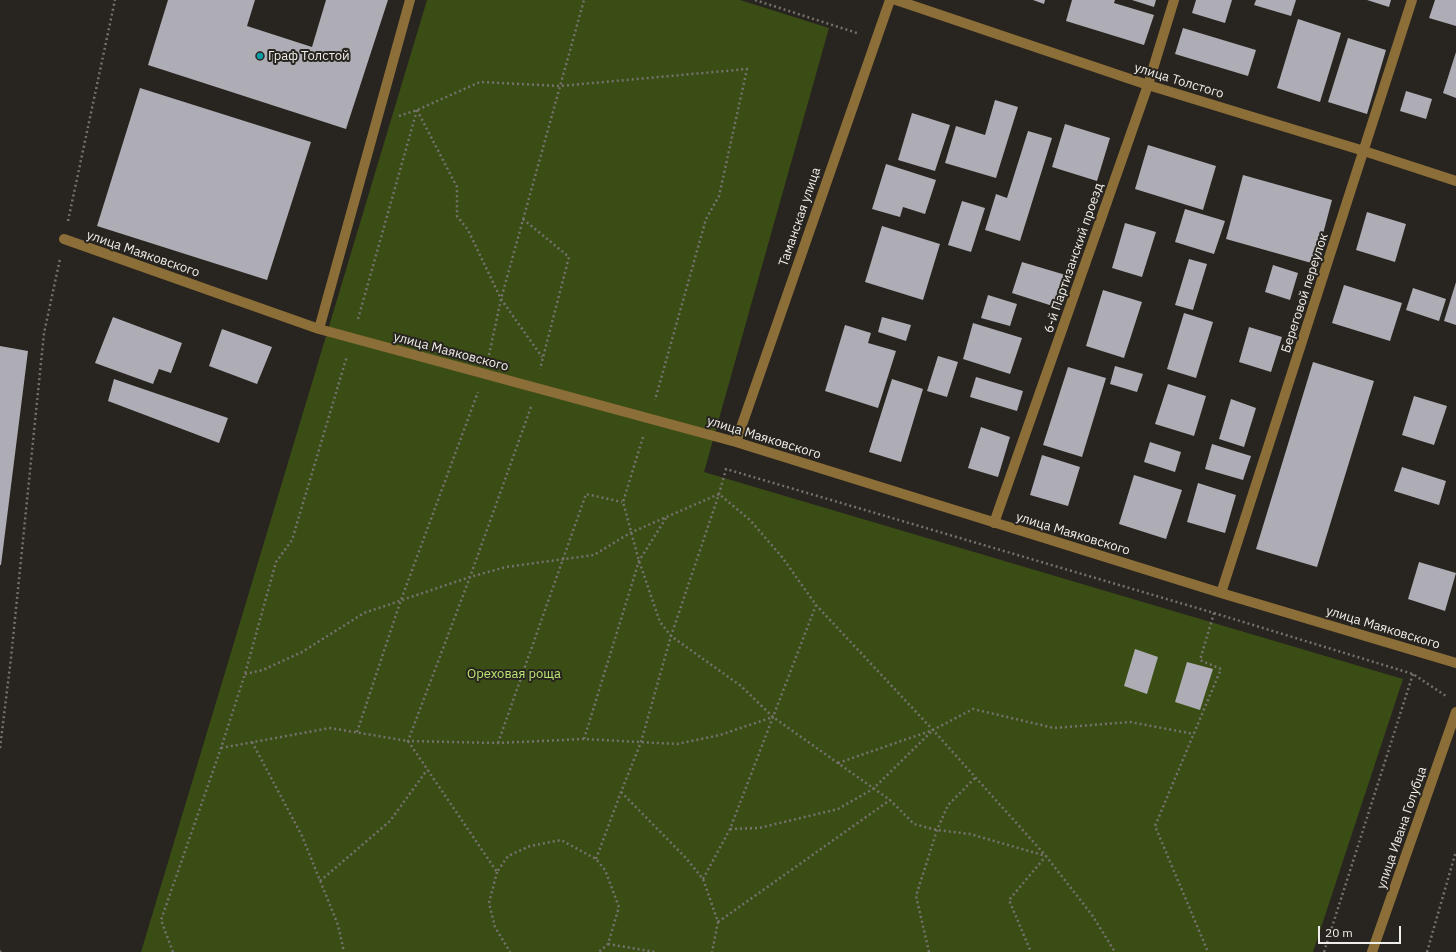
<!DOCTYPE html>
<html>
<head>
<meta charset="utf-8">
<style>
	body { margin:0 }
	#map { position:relative; width:1456px; height:952px; overflow:hidden; background:#28241f; font-family:"IBM Plex Sans",sans-serif }
	canvas { display:block }
	.scale { position:absolute; left:1318px; top:926px; width:83px; height:18px; box-sizing:border-box; border:2px solid #f0eeea; border-top:0; padding-left:5px; font-size:12px; line-height:14px; white-space:nowrap; color:#f0eeea; -webkit-text-stroke:3px #28241f; paint-order:stroke }
</style>
</head>
<body>
<div id="map">
<canvas width="1456" height="952"></canvas>
<div class="scale">20 m</div>
</div>
<script>
const context = document.querySelector('canvas').getContext('2d');
context.lineJoin = 'round';
function fill(path, color) { context.fillStyle = color; context.fill(path, 'evenodd'); }
const shape = rows => new Path2D(rows.map(r => 'M' + r).join(''));
function stroke(path, color, width, dash) { context.strokeStyle = color; context.lineWidth = width; context.lineCap = dash ? 'butt' : 'round'; context.setLineDash(dash || []); context.stroke(path); }
function write(font, color, halo, rows, align = 'center') {
  context.font = font + ' "IBM Plex Sans",sans-serif'; context.lineWidth = 4; context.setLineDash([]); context.textBaseline = 'middle'; context.strokeStyle = halo; context.fillStyle = color; for (const [text, x, y, turn = 0] of rows) {
    context.save(); context.translate(x, y); context.rotate((+turn || 0) * Math.PI / 180); context.textAlign = isNaN(turn) ? turn : align; if (halo) context.strokeText(text, 0, 0); context.fillText(text, 0, 0); context.restore();
  }
}
const green = shape([
	[427,0,740,0,829,28,704,472,1403,679,1313,952,141,952]
]);
const building = shape([
	[168,0,255,0,247,26,312,47,326,0,388,0,346,129,148,65],
	[1033,0,1045,0,1044,4],
	[1072,0,1115,0,1114,3,1154,15,1144,45,1066,21],
	[1132,0,1156,0,1154,7],
	[1196,0,1232,0,1225,23,1192,13],
	[1256,0,1296,0,1291,16,1254,5],
	[1367,0,1391,0,1389,7],
	[1435,0,1456,0,1456,26,1429,18],
	[1298,19,1341,33,1320,102,1277,88],
	[1183,28,1256,50,1248,76,1175,54],
	[1348,38,1386,50,1367,114,1328,102],
	[1456,52,1456,98,1443,93],
	[140,88,311,142,267,280,97,226],
	[1406,91,1432,99,1426,119,1400,111],
	[995,100,1018,107,996,178,945,163,956,126,985,135],
	[912,113,950,125,935,171,898,160],
	[1065,124,1110,138,1097,181,1052,167],
	[1028,131,1052,138,1020,241,985,230,996,194,1007,198],
	[1148,145,1216,166,1203,210,1135,189],
	[886,164,936,180,925,214,903,207,900,217,872,209],
	[1243,175,1332,200,1315,264,1226,239],
	[962,201,985,208,971,252,948,245],
	[1185,209,1225,221,1214,254,1175,242],
	[1367,212,1406,224,1395,262,1356,250],
	[1125,223,1156,232,1142,277,1112,268],
	[882,226,940,244,923,300,865,282],
	[1189,259,1207,264,1193,310,1175,305],
	[1022,262,1069,276,1059,308,1012,293],
	[1273,265,1298,273,1290,300,1265,292],
	[1456,282,1456,325,1444,321],
	[1344,285,1402,303,1390,341,1332,323],
	[1413,288,1446,299,1439,321,1406,310],
	[1103,290,1142,302,1124,358,1086,346],
	[988,295,1017,304,1010,326,981,318],
	[1184,313,1213,322,1196,378,1167,369],
	[113,317,182,343,171,373,159,369,153,384,95,363],
	[882,317,911,325,906,341,878,332],
	[973,323,1022,338,1010,374,963,359],
	[845,325,871,333,868,343,896,351,878,408,825,391],
	[1249,327,1282,337,1271,372,1239,362],
	[222,329,272,347,257,384,209,366],
	[0,346,28,351,1,565,0,565],
	[938,356,958,362,947,397,927,391],
	[1313,362,1374,381,1317,567,1256,549],
	[1115,366,1143,374,1137,392,1110,384],
	[1068,367,1106,378,1082,457,1043,445],
	[976,377,1023,391,1017,411,970,397],
	[114,379,228,418,219,443,108,401],
	[892,379,923,389,901,462,869,452],
	[1168,384,1206,396,1194,436,1155,424],
	[1414,396,1447,406,1434,445,1402,435],
	[1231,399,1256,408,1244,447,1219,439],
	[981,427,1010,437,998,477,968,468],
	[1150,442,1181,452,1175,472,1144,462],
	[1212,444,1251,456,1243,480,1205,469],
	[1042,455,1080,467,1068,506,1030,495],
	[1402,467,1446,481,1439,505,1394,491],
	[1134,475,1182,490,1166,539,1119,524],
	[1198,483,1236,495,1225,533,1187,522],
	[1419,562,1456,573,1445,611,1408,599],
	[1135,649,1158,657,1147,694,1124,686],
	[1187,662,1213,669,1200,710,1175,702]
]);
const path = shape([
	[755,0,857,33],
	[417,110,457,187,457,216,468,230,501,299,542,357],
	[399,116,417,110,480,82,560,86,747,69,719,196,706,219,655,400],
	[523,219,569,257,540,369],
	[68,221,115,0],
	[358,319,417,110],
	[489,355,501,299,584,0],
	[531,407,470,577,408,741,498,743,584,739,677,744,720,735,773,717],
	[643,437,623,502,639,561,660,622,671,636,741,686,773,717,890,800,914,824,937,830,970,834,1046,856,1092,915,1115,952],
	[1214,613,1413,674,1446,696],
	[245,674,263,670,302,652,364,613,470,577,506,567,594,555,630,533,719,494,750,520,782,557,816,605,933,730,1046,856,1009,900,1031,952],
	[357,732,401,600,478,392],
	[584,739,639,561,666,518],
	[252,742,302,836,338,925,344,952],
	[498,743,586,494,622,502],
	[0,748,11,658,44,333,60,259],
	[221,748,330,728,408,741,497,872,508,856,530,846,561,840,596,859,605,870,619,907,608,944,599,952],
	[838,763,933,730,973,709,1054,728,1130,722,1194,734],
	[621,792,686,858,703,879,718,922,712,952],
	[730,829,759,828,838,809,873,789,931,732],
	[596,859,621,792,641,742,671,636,719,494,726,469,1214,613,1200,660,1221,669,1155,826,1208,952],
	[497,872,489,903,495,927,510,952],
	[703,879,730,829,816,605],
	[320,881,390,821,427,770],
	[718,922,890,800],
	[608,944,655,952],
	[0,951,1,952],
	[173,952,161,920,221,748,245,674,276,562,292,540,347,356],
	[929,952,916,896,937,830,948,805,975,778],
	[1324,952,1413,674],
	[1427,952,1456,851]
]);
const minor = shape([
	[896,0,1148,85,1364,151,1456,181],
	[64,239,319,329,736,442,1221,593,1456,663],
	[319,329,410,0],
	[736,442,890,0],
	[994,523,1148,85,1174,0],
	[1221,593,1412,0],
	[1372,952,1456,712]
]);
const markers = [
	[260,56,4,"#0f9aa8"]
];
const poiNames = [
	["Граф Толстой",268,56]
];
const streetNames = [
	["улица Толстого",1179,81,17],
	["Таманская улица",800,217,-71],
	["улица Маяковского",143,254,19],
	["6-й Партизанский проезд",1074,258,-71],
	["Береговой переулок",1305,293,-72],
	["улица Маяковского",451,352,15],
	["улица Маяковского",764,438,17],
	["улица Маяковского",1073,534,17],
	["улица Маяковского",1383,628,17],
	["улица Ивана Голубца",1402,828,-71]
];
const parkNames = [
	["Ореховая роща",514,674]
];
fill(green, '#3a4d15');
fill(building, '#aeadb5');
stroke(path, '#75726d', 2.5, [2, 3]);
stroke(minor, '#8c6e38', 10);
for (const [x, y, r, color] of markers) { const dot = new Path2D(); dot.arc(x, y, r, 0, 2 * Math.PI); context.fillStyle = color; context.fill(dot); stroke(dot, '#28241f', 1.5); }
write('13px', '#f0eeea', '#28241f', poiNames, 'left');
write('13px', '#f0eeea', '#28241f', streetNames);
write('13px', '#bae673', '#28241f', parkNames);
</script>
</body>
</html>
